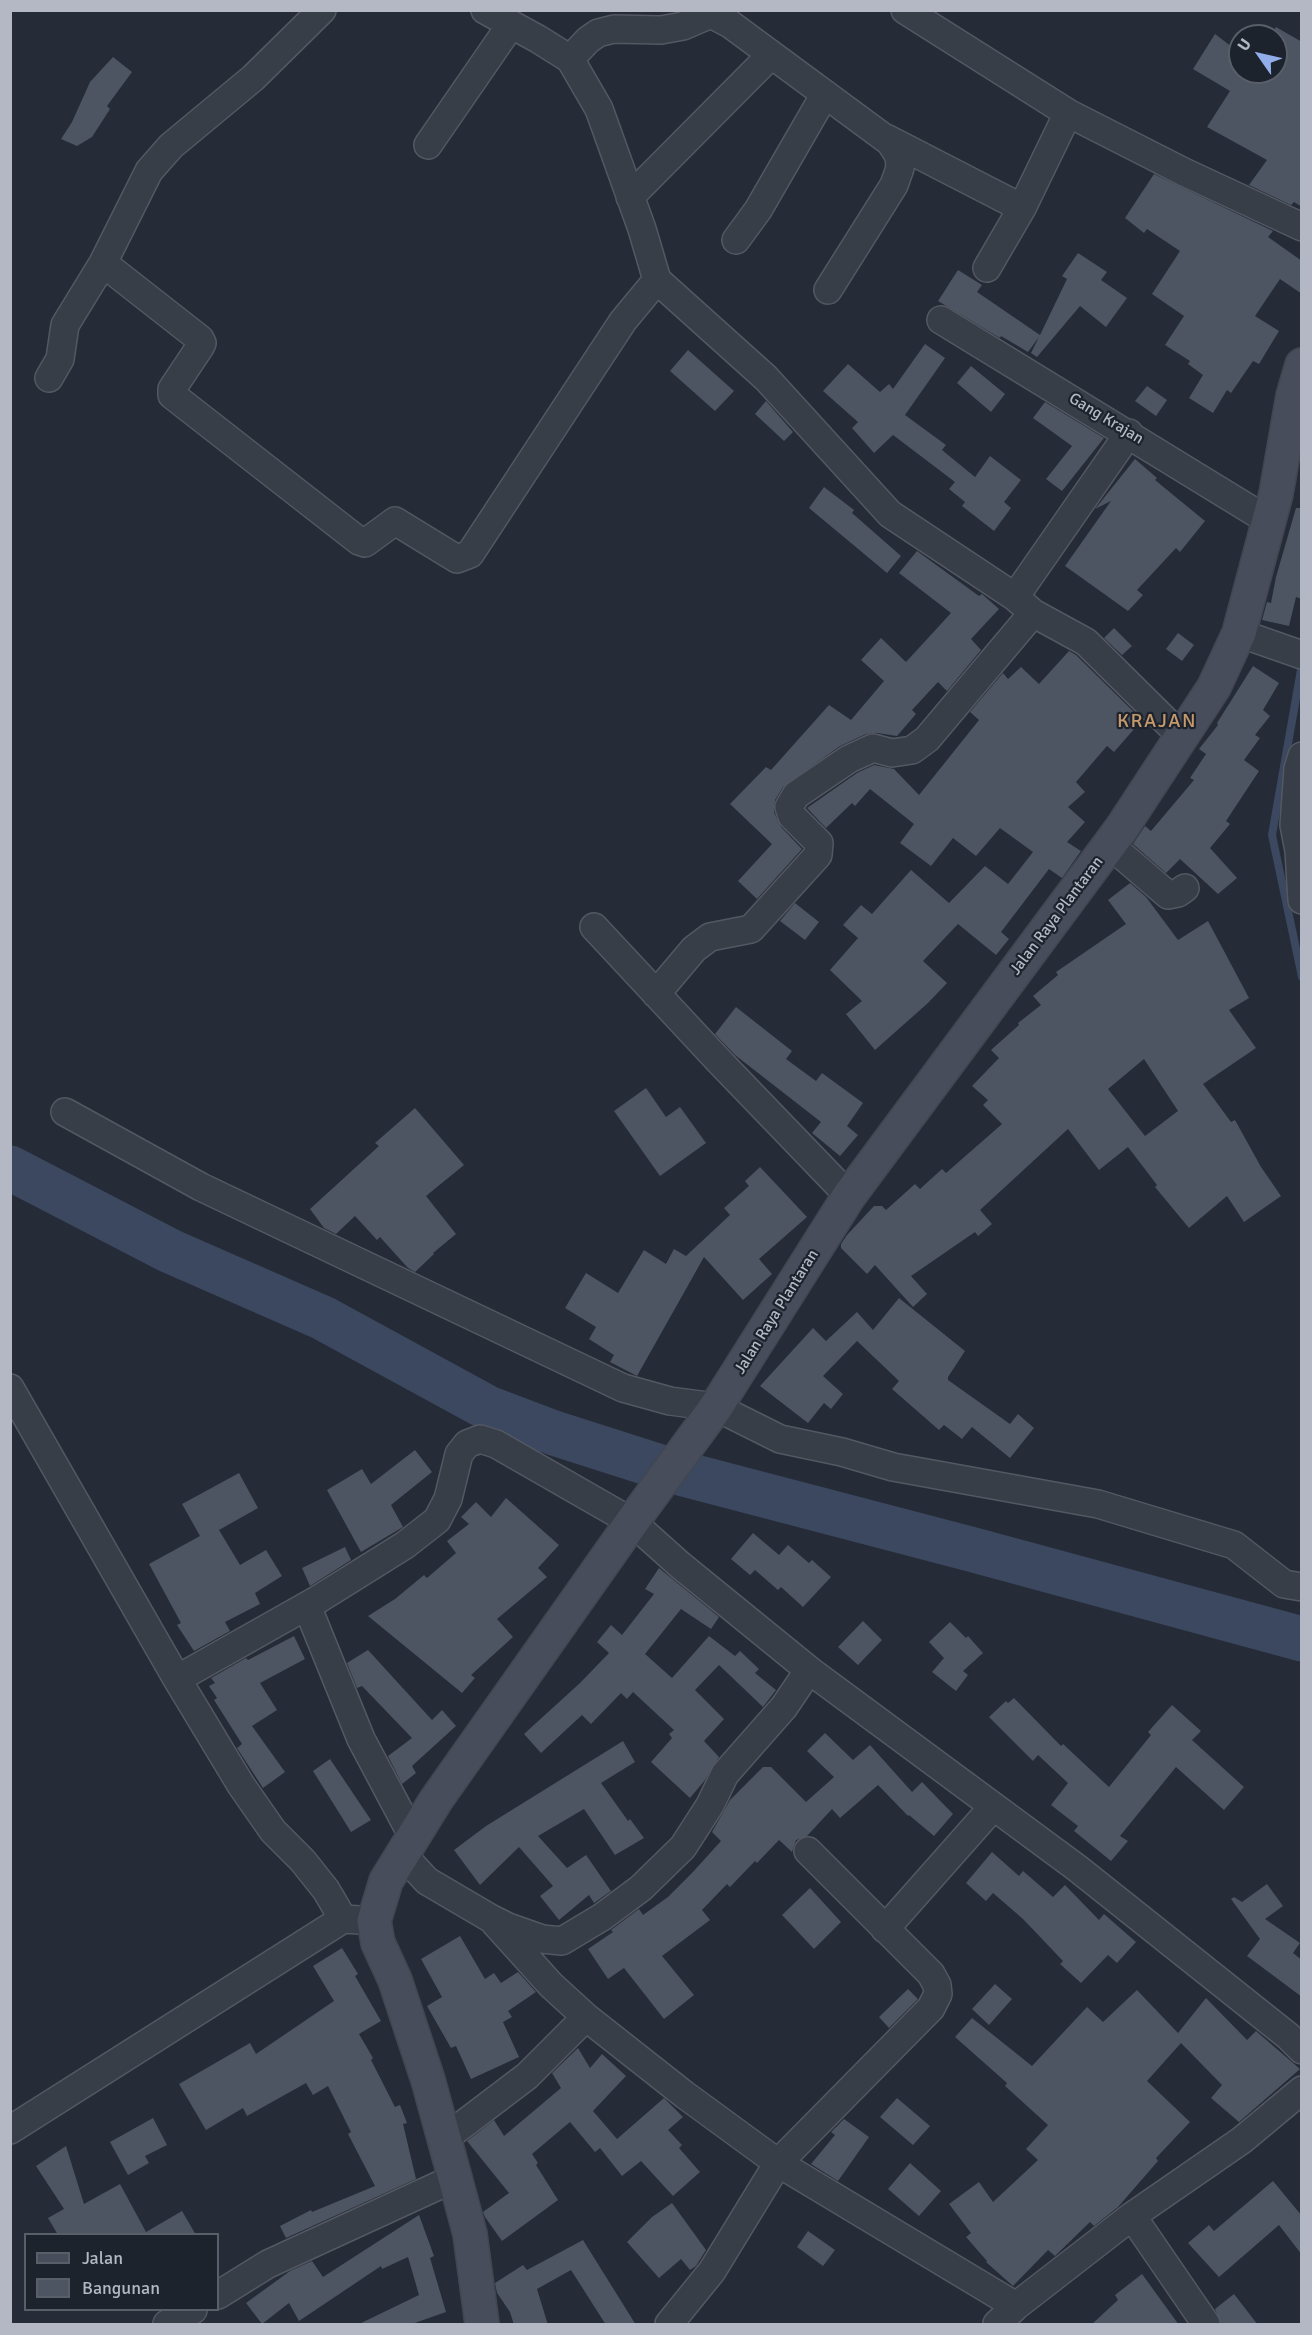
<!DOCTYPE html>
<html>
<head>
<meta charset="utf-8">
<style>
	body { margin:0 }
	#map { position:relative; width:1312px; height:2335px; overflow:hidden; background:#252b37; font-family:Signika,sans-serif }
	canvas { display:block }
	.frame { position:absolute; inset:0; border:12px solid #b3b8c4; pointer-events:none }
	.legend { position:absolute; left:24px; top:2233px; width:195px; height:78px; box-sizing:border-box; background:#1d232d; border:2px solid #595f69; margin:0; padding:8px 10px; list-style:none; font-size:18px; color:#b3b8c4 }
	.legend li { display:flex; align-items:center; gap:12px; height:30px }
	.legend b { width:30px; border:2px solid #595f69 }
	.north { position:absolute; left:1228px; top:24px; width:60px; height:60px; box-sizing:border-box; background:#1d232d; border:2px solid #595f69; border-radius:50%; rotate:304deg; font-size:16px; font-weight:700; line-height:24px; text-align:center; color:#b3b8c4 }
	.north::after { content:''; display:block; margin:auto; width:21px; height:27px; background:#92aeea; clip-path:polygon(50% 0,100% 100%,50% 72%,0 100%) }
</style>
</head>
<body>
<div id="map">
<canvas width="1312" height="2335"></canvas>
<div class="frame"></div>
<ul class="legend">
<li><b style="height:8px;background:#474d5b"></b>Jalan</li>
<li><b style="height:16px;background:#4d5563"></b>Bangunan</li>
</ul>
<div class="north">U</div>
</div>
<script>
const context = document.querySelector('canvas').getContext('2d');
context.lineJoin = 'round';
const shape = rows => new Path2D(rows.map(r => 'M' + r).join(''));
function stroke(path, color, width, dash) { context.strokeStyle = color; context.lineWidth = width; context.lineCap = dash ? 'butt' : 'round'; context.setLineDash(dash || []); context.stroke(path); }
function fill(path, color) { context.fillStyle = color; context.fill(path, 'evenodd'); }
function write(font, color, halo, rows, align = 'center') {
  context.font = font + ' Signika,sans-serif'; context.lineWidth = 4.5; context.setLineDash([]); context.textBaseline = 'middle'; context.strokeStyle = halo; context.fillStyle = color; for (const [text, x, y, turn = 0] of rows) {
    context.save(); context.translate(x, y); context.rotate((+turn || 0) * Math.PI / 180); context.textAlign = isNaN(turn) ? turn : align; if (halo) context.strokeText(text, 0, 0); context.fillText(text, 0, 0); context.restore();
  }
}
const stream = shape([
	[1302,664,1272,835,1302,977]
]);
const river = shape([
	[10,1168,170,1251,323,1318,488,1408,554,1433,676,1472,974,1550,1302,1639]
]);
const building = shape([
	[1276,27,1302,42,1302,207,1294,202,1291,205,1249,185,1267,160,1207,127,1230,91,1193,69,1215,34,1240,53,1240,72,1276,72,1276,36,1270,36],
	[113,57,132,72,107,106,110,109,92,137,77,146,61,139,72,122,90,82],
	[1154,174,1273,231,1268,237,1302,261,1302,294,1280,279,1255,316,1279,331,1259,364,1253,361,1231,393,1227,390,1213,413,1189,398,1203,375,1188,364,1190,361,1165,345,1184,316,1152,294,1180,251,1147,229,1144,233,1125,218],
	[1078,253,1107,272,1101,280,1127,298,1106,327,1080,306,1037,357,1031,353,1039,337,1028,352,1001,336,1000,338,938,301,958,270,982,285,977,292,1040,335,1067,279,1062,276],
	[925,344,945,358,905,415,946,445,942,450,975,477,990,456,1021,480,1004,502,1011,508,994,531,962,506,965,502,949,489,955,482,893,435,874,453,852,428,858,422,823,391,848,364,880,392,889,384,893,389],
	[688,350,734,391,715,411,670,371],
	[971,366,1005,394,991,412,957,383],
	[1147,386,1167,400,1156,416,1135,401],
	[766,401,793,432,784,441,755,414],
	[1045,402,1104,438,1062,491,1046,479,1072,446,1033,418],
	[1135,459,1157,478,1155,480,1205,521,1180,552,1176,548,1137,590,1143,595,1128,611,1065,566,1111,501,1095,509],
	[824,487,854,510,852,513,901,556,887,573,809,508],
	[1296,508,1302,508,1302,599,1296,597,1289,626,1262,620,1267,602,1271,603,1276,577],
	[917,551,979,596,982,594,999,609,971,639,981,650,947,691,938,682,912,710,916,714,897,736,877,733,866,734,840,746,783,787,775,800,774,812,781,827,802,849,757,899,738,881,772,844,730,804,766,767,771,770,829,705,851,720,884,681,861,660,881,638,906,662,951,613,899,573],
	[1114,628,1132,646,1122,655,1104,638],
	[1178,633,1194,645,1182,661,1166,649],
	[1069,651,1076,655,1142,720,1114,752,1107,746,1076,782,1085,792,1068,807,1085,822,1067,842,1081,851,1062,878,1049,869,1001,932,1009,939,996,955,958,924,923,961,947,983,928,1003,875,1050,846,1014,862,1001,830,970,858,938,843,925,861,905,872,914,911,870,949,903,985,866,1008,884,1033,852,1000,828,976,856,953,838,931,866,900,843,914,824,870,789,855,806,852,803,826,828,807,808,857,773,874,765,894,769,919,795,979,720,970,712,1003,673,1008,679,1021,667,1039,684],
	[1253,666,1279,683,1263,710,1270,716,1255,735,1260,738,1244,760,1259,771,1226,821,1230,824,1210,848,1237,878,1218,894,1180,859,1166,873,1133,844,1145,826,1151,831,1194,780,1190,778,1206,754,1199,749,1218,725,1217,723],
	[1130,883,1146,897,1178,940,1208,921,1249,998,1229,1010,1256,1048,1203,1084,1231,1122,1235,1120,1261,1167,1281,1196,1244,1222,1227,1196,1189,1228,1155,1187,1157,1185,1128,1147,1099,1170,1068,1129,980,1210,992,1224,978,1236,975,1232,911,1276,927,1294,913,1307,875,1265,867,1274,841,1248,841,1244,847,1235,874,1206,882,1206,886,1210,915,1184,920,1189,942,1169,946,1173,1002,1124,983,1105,988,1100,972,1086,999,1058,991,1050,1019,1025,1018,1023,1041,1005,1033,996,1058,975,1056,972,1126,924,1108,900],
	[1144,1059,1178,1111,1145,1136,1108,1089],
	[795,903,819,922,805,940,780,921],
	[736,1007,792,1051,786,1059,816,1081,822,1073,863,1103,847,1126,858,1135,840,1156,812,1133,821,1122,735,1055,715,1034],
	[646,1088,666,1117,680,1107,706,1143,660,1176,614,1111],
	[415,1108,464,1165,426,1196,456,1234,433,1253,434,1254,415,1272,408,1268,380,1237,377,1240,355,1216,336,1234,324,1228,310,1209,379,1146,375,1143],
	[760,1167,807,1217,759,1259,772,1274,743,1300,704,1257,637,1376,610,1362,614,1355,589,1339,596,1327,565,1308,586,1273,618,1293,644,1250,666,1264,674,1249,686,1256,730,1215,724,1208,749,1186,745,1181],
	[899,1298,965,1351,948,1377,948,1380,1010,1424,1018,1414,1034,1428,1010,1458,972,1427,962,1439,944,1425,939,1430,892,1389,899,1381,857,1341,823,1376,843,1394,831,1409,824,1403,808,1423,760,1386,813,1328,826,1341,857,1312,873,1330],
	[415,1450,432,1472,391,1505,403,1527,361,1552,327,1490,362,1469,371,1484],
	[239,1473,258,1508,219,1530,240,1565,266,1550,282,1576,255,1593,260,1604,225,1622,230,1631,194,1651,177,1625,181,1623,149,1564,200,1536,182,1504],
	[506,1498,559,1545,538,1568,547,1577,497,1619,513,1637,471,1675,475,1678,462,1693,368,1616,395,1599,424,1575,427,1578,456,1553,447,1541,469,1524,461,1517,476,1502,491,1517],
	[753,1533,779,1555,788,1545,809,1563,812,1560,831,1577,803,1607,781,1587,778,1590,755,1570,750,1575,731,1559],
	[345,1547,351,1560,310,1586,302,1568],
	[659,1568,719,1617,711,1629,681,1609,645,1654,672,1678,709,1636,735,1656,740,1651,759,1669,755,1673,776,1690,763,1707,719,1665,695,1690,724,1719,704,1741,719,1757,705,1780,690,1798,651,1762,672,1738,669,1734,674,1730,633,1692,627,1699,621,1693,591,1724,582,1715,541,1753,524,1734,580,1683,609,1653,597,1642,611,1625,622,1635,654,1594,645,1589],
	[863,1621,882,1640,858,1665,838,1647],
	[950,1622,966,1638,968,1636,983,1653,963,1671,968,1675,956,1691,932,1672,944,1658,929,1642],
	[294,1636,305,1659,260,1683,277,1710,252,1726,285,1772,263,1788,237,1748,242,1744,214,1700,217,1698,209,1686,215,1683,211,1678,246,1658,248,1660],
	[368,1650,432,1720,442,1710,456,1726,412,1766,416,1773,402,1784,388,1756,412,1738,362,1686,357,1688,347,1663],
	[1014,1698,1061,1746,1063,1744,1109,1787,1151,1735,1148,1732,1172,1705,1201,1731,1192,1740,1244,1787,1224,1810,1176,1767,1120,1836,1128,1841,1111,1861,1074,1831,1078,1826,1051,1805,1068,1783,1038,1755,1033,1761,989,1717,1006,1701,1008,1703],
	[825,1733,853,1760,870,1745,912,1792,922,1782,953,1814,934,1836,909,1815,908,1816,878,1785,840,1818,832,1809,807,1836,796,1840,792,1852,779,1840,757,1863,755,1861,730,1887,727,1884,702,1910,710,1920,662,1956,694,1995,664,2019,624,1968,608,1979,588,1949,613,1932,611,1930,639,1909,643,1915,668,1897,692,1873,721,1841,712,1832,730,1800,763,1767,771,1767,806,1802,834,1777,807,1751],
	[623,1741,635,1762,601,1783,628,1821,630,1819,644,1838,615,1855,584,1809,538,1836,567,1868,586,1855,611,1891,594,1903,589,1895,559,1920,540,1896,553,1886,519,1847,480,1885,454,1850,486,1826],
	[330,1759,371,1820,351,1832,313,1771],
	[992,1852,1019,1876,1023,1871,1053,1897,1065,1885,1099,1920,1104,1914,1136,1942,1117,1963,1108,1955,1081,1983,1060,1964,1063,1961,1023,1919,993,1893,986,1901,966,1883],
	[1267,1884,1283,1906,1265,1919,1300,1943,1293,1953,1302,1960,1302,1997,1247,1956,1260,1939,1231,1899,1234,1897,1242,1902],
	[810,1888,841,1922,814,1949,782,1915],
	[460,1936,485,1979,494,1973,501,1983,518,1972,536,1992,508,2011,512,2017,503,2022,519,2057,471,2079,456,2046,451,2048,427,2006,442,1997,421,1959],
	[342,1948,358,1974,355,1976,381,2021,359,2034,373,2058,371,2060,395,2107,400,2105,407,2123,403,2124,416,2179,286,2238,280,2226,311,2210,312,2212,375,2186,348,2134,351,2132,328,2086,313,2095,306,2083,247,2116,243,2108,206,2130,179,2084,250,2043,256,2054,334,2001,313,1966],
	[995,1984,1012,1999,989,2025,972,2009],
	[908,1989,918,1999,889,2028,879,2017],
	[1137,1990,1178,2033,1206,1998,1247,2040,1256,2031,1300,2069,1239,2122,1211,2098,1222,2085,1181,2043,1147,2081,1190,2122,1156,2158,1158,2161,1118,2207,1094,2226,1090,2222,1055,2256,1048,2250,1013,2286,986,2262,987,2261,966,2237,971,2233,949,2204,979,2182,993,2202,1038,2160,1026,2149,1048,2125,1005,2086,1007,2083,955,2037,972,2018,1032,2066,1087,2007,1103,2022],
	[578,2048,590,2068,602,2054,626,2076,593,2111,617,2139,664,2098,683,2117,668,2130,682,2145,679,2148,700,2172,673,2196,641,2161,622,2176,600,2148,595,2152,570,2122,532,2154,538,2163,536,2165,558,2200,502,2241,485,2217,483,2212,509,2193,467,2141,494,2120,504,2136,561,2088,552,2073],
	[897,2098,930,2126,913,2145,880,2117],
	[153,2118,167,2145,145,2156,149,2163,128,2175,110,2142],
	[844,2119,869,2137,838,2181,811,2164,835,2135,831,2132],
	[66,2146,84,2204,120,2184,146,2232,182,2211,196,2235,58,2235,48,2218,64,2209,36,2166],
	[910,2163,941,2191,919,2216,888,2189],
	[1273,2181,1302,2216,1302,2255,1279,2225,1219,2277,1188,2243,1209,2225,1214,2231],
	[672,2203,706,2250,696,2266,690,2270,681,2259,659,2278,627,2242,652,2217],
	[419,2215,434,2256,430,2258,446,2312,409,2325,357,2325,419,2295,408,2257,382,2269,381,2266,299,2321,289,2303,262,2324,246,2303,290,2271,312,2261,323,2277],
	[808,2231,835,2250,823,2266,797,2247],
	[583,2240,636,2325,606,2325,571,2270,537,2289,548,2325,514,2325,510,2312,497,2293,495,2283,523,2265,527,2270],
	[1142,2274,1179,2325,1091,2325,1118,2300,1115,2295],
	[1234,2294,1258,2325,1221,2325,1215,2309]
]);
const street = shape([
	[485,10,538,39,570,59,599,109,642,229,657,280,766,378,890,514,1015,597,1033,613,1086,642,1181,736],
	[905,10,1068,113],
	[570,59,588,40,598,33,614,29,661,30,683,26,711,14,730,24,890,142,899,156,900,168,894,185,828,290],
	[886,138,1022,208,987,268],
	[428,145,510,26],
	[630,197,771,55],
	[1022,208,1068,113,1184,172,1302,227],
	[736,240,758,210,825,94],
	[103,263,200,339,202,343,200,347,172,389,172,395,359,541,365,543,395,521,457,559,470,554,623,321,657,280],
	[941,320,1269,521],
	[49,378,60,359,65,325,103,263,149,171,171,146,253,78,322,10],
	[1015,597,1129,433],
	[1239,633,1302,655],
	[1302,756,1298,769,1294,825,1299,851,1302,900],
	[1110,845,1168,895,1178,893,1185,888],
	[594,927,719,1061,849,1196],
	[656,994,694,949,710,937,751,929,818,855,819,843,792,816,789,807,796,795,849,759,873,748,892,753,912,750,927,739,1033,613],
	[65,1112,201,1187,623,1388,670,1401,716,1407,780,1439,842,1452,893,1467,1098,1504,1234,1545,1284,1584,1302,1587],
	[10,1388,177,1679,241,1785,273,1831,303,1861,326,1890,343,1919],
	[307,1606,361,1739,413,1837],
	[177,1679,317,1600,405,1545,437,1520,448,1499,459,1454,467,1444,480,1439,496,1444,632,1522,680,1565,809,1670],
	[402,1854,427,1881,490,1918,508,1927,542,1939,562,1941,602,1917,641,1888,683,1847,710,1805,725,1774,784,1707,809,1670,1077,1868,1288,2036,1302,2050],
	[495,1923,551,1985,586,2017,685,2095,778,2163,1016,2306],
	[885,1929,993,1807],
	[10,2130,343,1919,360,1920],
	[444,2139,527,2076,586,2017],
	[1132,2216,1206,2324],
	[218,2295,268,2264,455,2178],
	[167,2324,193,2310],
	[669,2324,712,2271,778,2163,931,2008,938,1994,937,1985,931,1974,808,1851],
	[997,2324,1016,2306,1132,2216,1242,2140,1302,2090]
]);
const secondary = shape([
	[482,2324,470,2234,455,2178,428,2080,395,1980,378,1943,374,1921,386,1881,436,1800,632,1522,716,1407,849,1196,1121,829,1214,687,1239,633,1276,494,1293,396,1302,365]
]);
const streetNames = [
	["Gang Krajan",1106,419,31],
	["Jalan Raya Plantaran",1057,916,-53],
	["Jalan Raya Plantaran",777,1312,-58]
];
const quarterNames = [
	["KRAJAN",1157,722]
];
stroke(stream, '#3c485f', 8);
stroke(river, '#3c485f', 45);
fill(building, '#4d5563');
stroke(street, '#535863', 30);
stroke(secondary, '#414751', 36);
stroke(street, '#383e48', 27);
stroke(secondary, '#474d5b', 33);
write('16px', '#b3b8c4', '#1d232d', streetNames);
context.letterSpacing = '1.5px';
write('20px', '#c6996c', '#1d232d', quarterNames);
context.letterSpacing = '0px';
</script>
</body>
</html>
